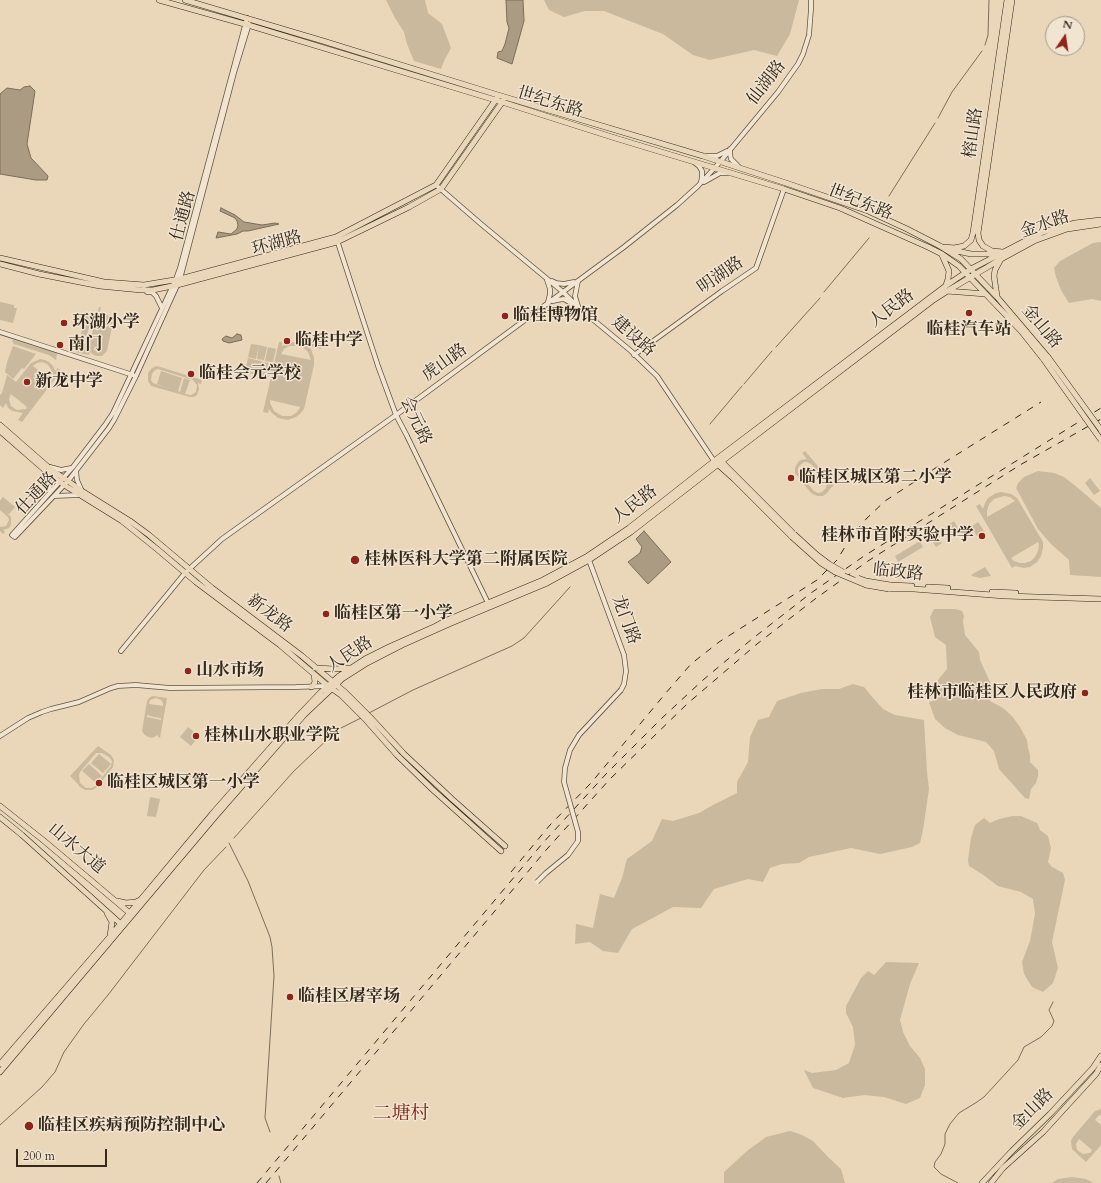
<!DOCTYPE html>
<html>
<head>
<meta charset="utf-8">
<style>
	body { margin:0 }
	#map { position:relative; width:1101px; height:1183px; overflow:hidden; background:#ead6b8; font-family:Cardo,serif }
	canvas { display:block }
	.north { position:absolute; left:1045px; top:16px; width:40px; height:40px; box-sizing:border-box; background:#f1e4d1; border:1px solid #a59988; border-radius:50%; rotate:13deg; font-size:11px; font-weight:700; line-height:16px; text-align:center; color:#34291b }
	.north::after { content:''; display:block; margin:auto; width:14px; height:18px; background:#8f2418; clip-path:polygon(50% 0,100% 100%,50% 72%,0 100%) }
	.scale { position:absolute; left:16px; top:1149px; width:91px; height:18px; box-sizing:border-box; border:2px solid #34291b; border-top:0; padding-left:5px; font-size:12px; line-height:14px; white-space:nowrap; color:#34291b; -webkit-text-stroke:3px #f1e4d1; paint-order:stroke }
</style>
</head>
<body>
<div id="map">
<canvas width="1101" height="1183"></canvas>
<div class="north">N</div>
<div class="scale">200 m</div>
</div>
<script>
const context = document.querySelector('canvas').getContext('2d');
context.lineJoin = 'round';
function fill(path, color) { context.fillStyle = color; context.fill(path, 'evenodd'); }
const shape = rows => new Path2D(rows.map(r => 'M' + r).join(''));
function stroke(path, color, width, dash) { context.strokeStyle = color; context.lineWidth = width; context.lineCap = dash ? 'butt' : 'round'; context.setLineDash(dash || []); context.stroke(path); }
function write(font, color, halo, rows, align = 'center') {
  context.font = font + ' Cardo,"Noto Serif SC",serif'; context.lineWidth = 3; context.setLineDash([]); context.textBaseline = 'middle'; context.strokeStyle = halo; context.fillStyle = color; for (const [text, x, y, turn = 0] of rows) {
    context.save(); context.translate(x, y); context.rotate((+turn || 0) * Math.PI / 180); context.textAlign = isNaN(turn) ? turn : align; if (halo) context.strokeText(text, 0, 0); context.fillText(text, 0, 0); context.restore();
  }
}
const green = shape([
	[386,0,425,0,428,13,442,24,451,48,444,61,441,69,414,61,407,44,404,32,395,18],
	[544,0,799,0,790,34,777,56,754,50,710,60,693,55,663,34,604,11,585,11,564,17,549,10],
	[1101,242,1101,301,1092,299,1069,303,1061,290,1056,277,1054,268,1060,261,1093,243],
	[0,302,14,305,14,308,17,308,13,323,0,320],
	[99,307,101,307,99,316,104,315,108,315,111,318,113,322,107,351,102,356,97,356,94,355,90,352,89,355,75,352,78,342,89,345],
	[86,312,92,314,86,340,80,339],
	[308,338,323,342,321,349,306,345],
	[14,340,57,353,56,360,49,355,14,344,12,341],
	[279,342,282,342,282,346,293,342,302,343,311,349,314,358,314,365,304,409,301,413,296,417,288,420,278,418,272,413,269,409,268,413,263,412],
	[289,346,297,346,303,347,308,352,311,360,281,354,284,349],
	[270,400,300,407,300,408,296,413,291,416,282,416,274,411,270,403],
	[251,344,259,345,256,359,248,357],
	[259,345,267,347,264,360,257,359],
	[13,346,36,354,24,369,22,368,13,379,5,372,7,362],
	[268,347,276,349,273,362,265,361],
	[248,358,256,360,253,374,245,372],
	[40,359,45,360,49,362,53,366,55,371,58,368,61,371,22,422,18,420,23,413,12,411,8,408,6,403,3,408,0,405,0,395,2,393,7,375,16,382,31,363],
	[42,362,47,364,51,369,52,375,50,379,33,366,37,363],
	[11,394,27,407,26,409,17,410,11,406,9,399],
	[256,360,264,362,261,375,254,374],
	[265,362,272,364,270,377,262,376],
	[157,366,202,380,201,384,198,383,199,389,197,395,194,397,190,397,151,386,148,381,148,373,152,368],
	[158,369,193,380,197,385,196,392,191,395,185,394,190,380,184,378,180,392,178,391,182,378,161,371,157,384,171,389,153,383,151,380,152,374,155,370],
	[805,451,834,485,830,489,827,493,823,496,817,496,811,493,795,473,795,468,798,462,801,460,807,459,802,453],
	[807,462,811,464,827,482,826,488,822,492,818,493,814,491,798,473,798,468,800,465,804,462],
	[1038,471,1054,473,1064,477,1078,488,1101,508,1101,577,1070,575,1069,560,1051,544,1038,529,1016,488,1018,483,1024,477],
	[1090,478,1100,491,1094,495,1085,483],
	[1001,492,1011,494,1017,498,1043,542,1043,548,1041,556,1037,562,1030,567,1024,568,1015,566,1012,568,976,506,980,504,983,509,985,503,988,498,996,493],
	[1004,496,1010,497,1015,501,987,517,987,511,989,504,994,499],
	[1038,542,1039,544,1038,551,1035,557,1031,561,1025,563,1020,563,1014,561,1011,558],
	[3,497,15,507,9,514,7,513,11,517,11,524,9,528,3,530,5,532,3,534,0,531,0,527,6,526,9,520,8,517,0,510,0,501],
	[954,521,960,532,951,537,945,527],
	[978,522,986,534,979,539,971,527],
	[934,531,942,543,936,547,928,535],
	[920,541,923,547,898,562,895,556],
	[985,567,991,576,980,578,972,576,971,575],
	[934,609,956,609,962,611,964,616,963,621,965,635,979,652,980,660,994,691,990,701,1003,708,1012,716,1020,727,1027,740,1028,748,1030,755,1030,762,1038,770,1038,776,1036,783,1031,789,1029,799,1025,798,999,769,994,751,986,742,958,735,945,728,935,719,929,702,933,701,938,691,938,680,947,669,946,645,935,637,930,617],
	[853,684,864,687,873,698,883,709,895,715,924,720,927,772,929,789,923,830,920,843,912,847,880,854,851,848,809,857,799,863,782,864,770,868,763,882,748,879,714,889,701,908,673,907,649,920,632,929,618,953,603,951,590,942,575,944,576,924,593,928,600,894,614,898,622,878,627,859,652,841,662,819,673,821,699,813,713,805,737,793,737,782,748,762,750,737,758,720,769,717,777,701,801,693,822,689,839,689],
	[153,696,167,698,160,738,158,737,158,735,152,738,148,737,144,734,142,731,147,701,150,697],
	[156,698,161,700,163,703,163,706,156,705,154,717,161,718,161,720,147,717,147,715,154,717,156,705,149,704,150,700],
	[188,727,199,736,191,746,180,737],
	[98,746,111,755,114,760,113,767,97,787,92,790,85,790,80,787,76,782,70,776],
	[96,753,102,753,109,757,112,761,111,766,95,786,92,788,86,788,80,783,79,775,80,772],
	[99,754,111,764,103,773,91,763],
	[89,764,102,776,96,783,82,771],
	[150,797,160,799,156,817,147,816],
	[1013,816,1021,816,1037,823,1040,830,1048,836,1051,848,1048,862,1052,867,1063,873,1065,880,1052,942,1058,968,1053,983,1043,992,1032,987,1024,974,1022,962,1030,941,1035,914,1033,899,1021,892,998,886,982,874,969,866,968,860,971,838,975,825,984,818,990,823,999,819],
	[886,962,919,963,910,984,900,1020,903,1032,910,1046,920,1058,925,1069,925,1085,920,1098,906,1104,884,1097,864,1095,843,1098,813,1088,804,1070,812,1073,836,1070,849,1063,855,1045,853,1027,846,1013,846,1006,861,978,868,971,874,975],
	[1101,1109,1101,1115,1098,1116,1095,1120,1101,1125,1101,1145,1086,1162,1072,1149,1071,1141,1073,1137,1095,1111],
	[1079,1139,1092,1150,1090,1153,1083,1154,1077,1150,1076,1144],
	[790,1131,802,1135,813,1141,828,1157,841,1169,845,1183,724,1183,724,1172,747,1151,766,1137],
	[1072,1177,1086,1179,1094,1183,1052,1183,1058,1179]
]);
const water = shape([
	[506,0,523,0,524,21,512,64,497,58,498,52,502,51,505,44,509,28,507,22,506,0],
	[30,86,35,91,27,144,31,158,48,176,47,180,36,180,0,174,0,94,7,88,20,90,24,87,30,86],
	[221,208,235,215,244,222,262,225,275,223,279,224,248,231,243,231,237,234,216,238,218,232,231,234,237,229,238,225,237,221,235,218,220,211,221,208],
	[237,334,241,335,242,340,229,343,223,341,222,339,226,336,232,338,237,334],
	[644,531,671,562,648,584,628,562,640,553,642,547,636,539,644,531]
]);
const stream = shape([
	[985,45,988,35,989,0],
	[938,118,952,92,982,51],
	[889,196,935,123],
	[824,292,869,238],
	[776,347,820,298],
	[744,384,772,351],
	[710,424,742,386],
	[369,713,413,690,512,646,524,638,570,587],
	[234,838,294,771,332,735,341,728,361,718],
	[229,843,248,881,270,937,272,947,274,976,265,1118,270,1132],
	[0,1125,42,1087,55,1072,64,1052,84,1024,108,995,204,870,226,847],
	[279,1176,281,1183],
	[958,1183,941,1174,934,1167,935,1162,941,1154,945,1144,945,1134,950,1124,959,1113,977,1102,984,1097,1018,1060,1024,1047,1041,1037,1052,1026,1054,1021,1049,1010,1053,1002]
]);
const minor = shape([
	[247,18,180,268,176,279,113,413,105,425,73,467,12,535,15,537,68,481,109,428,114,420,136,376,180,279,183,268,234,73,249,24],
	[730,149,730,154,731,159,739,167],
	[707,156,717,156,727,151],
	[695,163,699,166,702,171,702,177,701,182],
	[704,182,720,173,727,173],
	[436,185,481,224,563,292,579,308,631,351,657,376,714,461],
	[337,240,378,366,396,415,407,436,489,605],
	[547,280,550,289,550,294,548,302],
	[552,281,556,283,564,284,574,282],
	[578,281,575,296,578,306],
	[147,292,152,292,156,296,162,308],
	[553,301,557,300,564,299,571,303],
	[0,332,133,375],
	[634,355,722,291,756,268,784,189],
	[50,467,61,470,71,468],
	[46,471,49,478,50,493],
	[76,471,77,480,81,489],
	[54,496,79,495],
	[589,560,624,655,626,671,624,684,621,690],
	[121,651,185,573,222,539,396,415,624,247,677,205,698,186,720,162,778,92,798,64,803,54,809,35,811,9,811,0],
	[0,736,28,718,42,712,51,709,79,702,111,688,118,686,136,685,170,688,296,687,328,686]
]);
const major = shape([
	[159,0,248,25,502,102,615,138,784,189,840,208,928,247,942,254,959,266,1021,331,1044,360],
	[185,0,323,41,498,95,703,156,786,183,868,211,907,229,940,246,961,259,997,297,1048,357],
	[945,247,954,248,964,246,971,240,973,233,1007,0],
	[952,250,971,254,995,254],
	[1003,252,992,251,983,246,979,240,978,233,1012,0],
	[942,255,949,271,948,279,946,285],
	[0,258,104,282,144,285,180,279,336,237,436,185,497,98],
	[0,264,39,274,100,286,141,290,153,290,177,285,337,242,409,207,441,189,503,101],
	[947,291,986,294],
	[997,296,994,276,995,270,1001,259],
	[0,425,48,467,82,491,130,521,149,535,212,588,302,656,346,693,370,717,404,754,452,799,505,846],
	[0,431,46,471,64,485,122,521,157,549,196,582,280,645,328,686,341,695,366,720,397,755,432,789,501,851],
	[720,460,792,532],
	[715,462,734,479,792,537],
	[890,585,912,586],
	[928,587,948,588],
	[889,589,914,589,1005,596,1101,599],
	[992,592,1016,593],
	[315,668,334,669,349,668],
	[311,687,313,686,315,682,314,674],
	[0,806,43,840,132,915],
	[0,817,22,835,122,925],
	[117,901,126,903,136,902,140,900],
	[107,913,112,922,110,936],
	[0,1064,108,939,212,814,300,714,321,692,339,676,365,659,389,647,436,626,447,620,543,580,586,557,629,528,718,458,947,285,971,269,1027,240,1043,232,1075,223,1101,220],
	[0,1072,215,817,304,715,342,679,367,663,402,645,449,624,545,584,589,560,631,532,721,462,932,301,949,290,1001,259,1034,241,1067,229,1101,224],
	[982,1183,1012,1151,1050,1114,1093,1068,1101,1056],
	[991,1183,1003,1168,1043,1132,1096,1074,1101,1065]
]);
const rail = shape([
	[511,872,550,825,591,783,665,694,691,664,719,642,817,580,837,560,851,537,867,518,885,501,937,467,1041,402],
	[257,1183,542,844,606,774,662,718,703,680,752,639,811,593,864,556,1101,408],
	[266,1183,547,849,610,779,687,704,757,644,815,599,868,561,1020,465,1101,419]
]);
const minorBridge = shape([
	[537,882,546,873,568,855,578,841,578,832,564,782,565,768,570,750,579,735,621,690]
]);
const majorBridge = shape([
	[1048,357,1101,430],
	[1044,360,1101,440],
	[794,534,817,555,829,564,843,572],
	[792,537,821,563,835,572,866,585,889,589],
	[858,578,866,581,890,585]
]);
const markers = [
	[969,313,4,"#8f2418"],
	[505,316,4,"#8f2418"],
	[64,323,4,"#8f2418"],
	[287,341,4,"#8f2418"],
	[60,345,4,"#8f2418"],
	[191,374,4,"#8f2418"],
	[27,382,4,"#8f2418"],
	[791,478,4,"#8f2418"],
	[982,536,4,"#8f2418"],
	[355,560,5,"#8f2418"],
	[326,614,4,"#8f2418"],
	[188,671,4,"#8f2418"],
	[1085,693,4,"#8f2418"],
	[196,736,4,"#8f2418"],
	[99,783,4,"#8f2418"],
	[290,997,4,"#8f2418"],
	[29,1126,5,"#8f2418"]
];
const streetNames = [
	["仙湖路",767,83,-52],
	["世纪东路",550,103,17],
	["榕山路",974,133,-82],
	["世纪东路",860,203,22],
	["仕通路",184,216,-75],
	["金水路",1045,225,-19],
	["环湖路",277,244,-15],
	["明湖路",721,276,-35],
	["人民路",892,309,-37],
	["金山路",1041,327,50],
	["建设路",633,337,41],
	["虎山路",445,363,-36],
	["会元路",415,421,65],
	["仕通路",37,494,-47],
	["人民路",635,505,-37],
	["临政路",898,573,6],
	["新龙路",269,614,37],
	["龙门路",625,620,70],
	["人民路",350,655,-33],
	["山水大道",76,849,40],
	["金山路",1033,1110,-45]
];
const poiNames = [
	["临桂博物馆",513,316],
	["环湖小学",72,323],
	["临桂汽车站",969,330,"center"],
	["临桂中学",295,341],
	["南门",68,345],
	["临桂会元学校",199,374],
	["新龙中学",35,382],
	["临桂区城区第二小学",799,478],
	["桂林市首附实验中学",974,536,"right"],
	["桂林医科大学第二附属医院",364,560],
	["临桂区第一小学",334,614],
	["山水市场",196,671],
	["桂林市临桂区人民政府",1077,693,"right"],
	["桂林山水职业学院",204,736],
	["临桂区城区第一小学",107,783],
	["临桂区屠宰场",298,997],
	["临桂区疾病预防控制中心",38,1126]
];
const quarterNames = [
	["二塘村",401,1115]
];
fill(green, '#cbb99d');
fill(water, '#ac9b83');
stroke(water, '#7c6d59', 1);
stroke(stream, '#7c6d59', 1);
stroke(minor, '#625442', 5.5);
stroke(major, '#34291b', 6);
stroke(minor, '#f1e4d1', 4);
stroke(major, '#ead6b8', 5);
stroke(rail, '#34291b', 1, [7, 7]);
stroke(minorBridge, '#625442', 5.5, []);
stroke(majorBridge, '#34291b', 6, []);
stroke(minorBridge, '#f1e4d1', 4);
stroke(majorBridge, '#ead6b8', 5);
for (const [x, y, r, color] of markers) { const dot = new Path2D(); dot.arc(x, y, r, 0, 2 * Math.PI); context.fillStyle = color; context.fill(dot); stroke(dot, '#f1e4d1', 1.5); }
write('17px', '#34291b', '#f1e4d1', streetNames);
write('bold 17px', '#34291b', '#f1e4d1', poiNames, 'left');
write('19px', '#7a1f14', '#f1e4d1', quarterNames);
</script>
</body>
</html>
